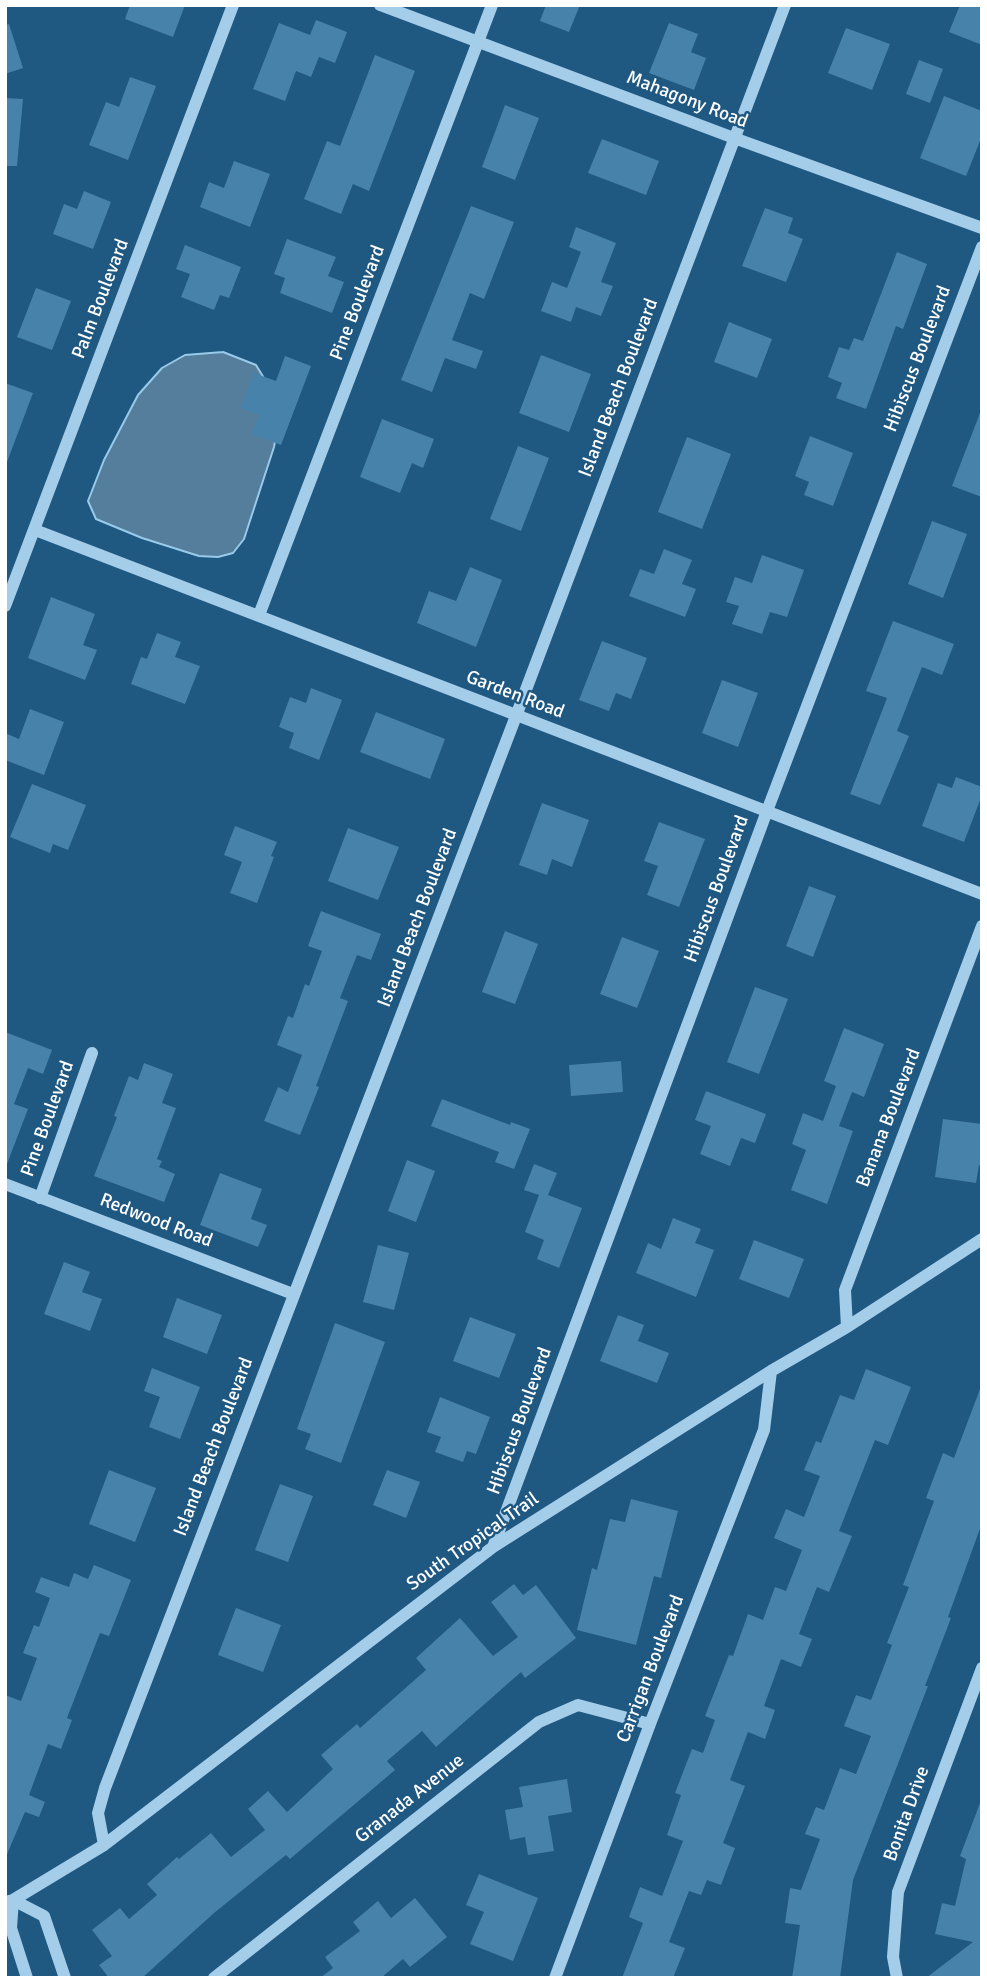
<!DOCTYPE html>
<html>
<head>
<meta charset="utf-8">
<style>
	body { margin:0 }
	#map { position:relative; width:987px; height:1983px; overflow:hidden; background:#1f5881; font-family:Signika,sans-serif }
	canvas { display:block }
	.frame { position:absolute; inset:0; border:7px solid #fff; pointer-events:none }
</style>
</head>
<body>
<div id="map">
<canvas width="987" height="1983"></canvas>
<div class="frame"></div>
</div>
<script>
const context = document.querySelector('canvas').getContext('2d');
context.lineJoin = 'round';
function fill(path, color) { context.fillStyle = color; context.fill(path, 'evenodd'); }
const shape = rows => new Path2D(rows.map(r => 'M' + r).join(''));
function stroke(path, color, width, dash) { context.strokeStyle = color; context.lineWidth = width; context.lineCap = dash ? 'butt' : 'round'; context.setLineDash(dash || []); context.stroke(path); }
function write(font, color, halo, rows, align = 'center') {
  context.font = font + ' Signika,sans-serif'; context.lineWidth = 5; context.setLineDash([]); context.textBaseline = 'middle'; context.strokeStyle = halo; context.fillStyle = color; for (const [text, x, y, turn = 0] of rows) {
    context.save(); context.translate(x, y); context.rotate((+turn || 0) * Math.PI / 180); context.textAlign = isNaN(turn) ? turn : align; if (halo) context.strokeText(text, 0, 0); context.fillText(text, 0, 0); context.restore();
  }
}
const water = shape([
	[223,352,256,365,281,406,274,447,244,539,233,553,218,557,199,556,142,538,96,519,88,501,104,460,138,395,162,368,185,355,223,352]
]);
const building = shape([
	[130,5,185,5,173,37,125,19],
	[546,5,580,5,569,32,540,21],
	[960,5,982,5,982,45,949,32],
	[316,20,347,32,335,63,319,57,311,77,296,71,285,101,253,89,279,23,310,35],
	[669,23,698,34,691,52,706,58,694,90,649,73],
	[9,24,23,68,5,74,5,25],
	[846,28,890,44,872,90,828,73],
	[375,55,415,71,369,191,353,184,341,214,304,199,327,141,340,146],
	[919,60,943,69,930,103,906,94],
	[130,77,156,86,128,160,89,145,106,102,119,107],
	[944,96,982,111,982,136,966,176,920,158],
	[5,98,23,99,17,166,5,166],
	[505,105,539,118,515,180,482,167],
	[602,139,659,161,646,195,588,173],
	[234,161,270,174,250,227,200,207,209,182,224,188],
	[84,191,111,202,93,249,53,234,64,204,77,209],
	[471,206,514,222,484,299,470,293,452,340,483,351,476,369,445,358,432,392,401,380],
	[765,208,793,218,788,233,803,239,786,282,742,266],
	[576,227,616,243,601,282,613,286,601,316,576,307,571,322,541,311,552,282,567,288,581,252,569,247],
	[287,239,336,257,328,276,344,282,332,313,280,293,285,278,274,274],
	[185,245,241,267,229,298,220,295,214,310,181,297,190,274,176,269],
	[897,252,927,264,903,329,896,326,866,409,836,398,842,383,828,377,839,347,849,350,854,338,863,341],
	[36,288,71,301,52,350,17,337],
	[729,322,772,339,757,378,714,362],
	[541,355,591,374,569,432,519,413],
	[285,356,311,366,281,445,252,434,259,415,241,408,254,373,276,381],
	[5,383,33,393,7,462,5,461],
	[980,413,982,413,982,497,952,486],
	[382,419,434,439,423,468,412,463,400,493,360,477],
	[810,436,853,453,833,506,804,495,809,482,795,476],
	[687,437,731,454,702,529,658,512],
	[518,446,549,458,521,531,490,519],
	[932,521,967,534,943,598,908,584],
	[664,549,692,560,682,584,696,589,685,617,629,596,640,569,654,574],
	[762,555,804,570,787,617,770,612,762,634,732,624,739,606,726,602,735,577,752,583],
	[470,567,502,580,476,647,417,623,429,591,456,601],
	[51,597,95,614,83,645,97,650,85,680,28,658],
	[893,621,954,644,942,675,922,667,897,731,909,736,880,805,850,794,887,698,866,691],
	[157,633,181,642,175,657,200,666,185,704,131,684,141,657,147,659],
	[602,641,647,658,631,699,616,693,609,711,579,700],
	[722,680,758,693,738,747,702,733],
	[311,688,342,700,319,760,289,748,294,733,279,727,290,697,306,703],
	[30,709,64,722,44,775,5,760,5,733,19,739],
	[376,712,445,739,430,779,360,752],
	[956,777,982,787,982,795,964,842,922,826,938,783,952,788],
	[32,784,86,805,68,850,53,844,50,853,10,837],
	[542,803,589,820,572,867,552,859,547,875,519,865],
	[659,822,705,839,679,907,647,895,658,866,644,861],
	[235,826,277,842,271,856,274,857,257,903,230,893,242,862,224,855],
	[348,828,399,847,378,900,328,881],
	[809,886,836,896,813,957,786,946],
	[321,911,381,934,371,960,357,955,340,998,348,1001,316,1086,319,1087,300,1135,264,1121,278,1087,288,1092,302,1055,277,1045,288,1016,293,1018,305,984,309,986,322,951,308,946],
	[505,931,538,944,515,1004,482,992],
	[622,937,659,951,637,1008,600,994],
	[755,987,788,999,759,1074,727,1062],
	[844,1028,884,1044,864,1097,852,1092,839,1126,853,1131,827,1204,791,1190,806,1150,792,1144,803,1113,823,1121,836,1086,824,1081],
	[5,1032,52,1050,43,1074,28,1068,14,1104,28,1109,7,1164],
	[621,1061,623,1092,571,1096,569,1065],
	[144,1063,173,1074,162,1103,176,1108,157,1159,162,1161,159,1167,175,1174,164,1202,94,1176,117,1117,114,1116,129,1076,138,1080],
	[706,1091,766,1114,755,1143,741,1138,730,1166,700,1154,711,1126,695,1120],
	[442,1099,510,1125,511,1122,530,1129,514,1169,495,1162,499,1152,431,1126],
	[943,1119,982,1124,982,1166,979,1165,976,1183,935,1177],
	[407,1160,435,1171,416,1222,388,1211],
	[534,1164,557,1173,548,1195,582,1208,559,1268,537,1259,544,1240,525,1232,539,1195,524,1190],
	[220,1173,262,1189,251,1219,267,1225,258,1247,200,1225],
	[673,1218,701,1229,695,1243,714,1250,696,1297,636,1273,648,1243,661,1249],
	[754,1240,804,1259,789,1298,739,1279],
	[378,1245,409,1253,394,1310,363,1302],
	[64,1262,90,1272,82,1292,102,1299,90,1331,44,1314],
	[177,1298,222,1315,207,1354,163,1337],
	[618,1315,644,1325,638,1341,669,1353,657,1383,600,1361],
	[470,1317,516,1334,499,1378,453,1361],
	[335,1323,385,1342,341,1463,305,1449,311,1434,297,1429],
	[152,1368,200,1387,180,1439,149,1427,160,1397,144,1391],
	[866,1369,911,1387,888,1445,875,1440,839,1531,852,1536,829,1592,817,1587,799,1634,812,1639,801,1667,781,1659,764,1706,775,1710,765,1739,748,1732,730,1780,745,1786,723,1843,735,1848,721,1885,707,1880,701,1895,689,1891,669,1942,685,1948,673,1978,622,1978,643,1923,629,1917,640,1887,662,1896,683,1841,667,1835,681,1795,675,1793,692,1749,703,1753,715,1720,705,1716,729,1655,733,1656,748,1614,763,1620,775,1587,786,1591,802,1550,774,1538,786,1509,804,1517,820,1476,804,1470,816,1441,821,1443,840,1395,854,1400],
	[980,1389,982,1523,948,1617,951,1618,925,1686,928,1686,853,1880,840,1978,792,1978,800,1925,785,1923,790,1888,801,1890,820,1839,805,1834,816,1807,824,1810,840,1768,856,1774,871,1736,844,1726,856,1695,871,1700,892,1645,887,1643,909,1587,903,1585,934,1501,926,1498,943,1453,954,1458],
	[440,1397,490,1417,476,1454,467,1451,463,1462,435,1452,441,1437,427,1432],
	[109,1470,156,1488,135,1542,89,1524],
	[387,1470,420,1482,406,1518,373,1505],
	[280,1484,313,1496,288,1562,255,1550],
	[631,1499,678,1511,661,1578,654,1576,636,1645,577,1630,592,1568,597,1570,610,1519,625,1522],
	[94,1565,131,1580,109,1636,100,1633,67,1718,72,1720,61,1749,48,1744,29,1795,45,1802,39,1817,25,1812,5,1859,5,1695,21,1701,37,1658,23,1653,34,1625,39,1627,50,1598,35,1592,41,1577,69,1587,74,1573,88,1579],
	[514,1584,523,1595,536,1585,576,1638,525,1678,521,1672,436,1747,422,1731,387,1761,395,1770,290,1859,286,1855,214,1913,142,1978,109,1978,99,1965,112,1956,92,1930,120,1908,129,1919,157,1895,147,1884,177,1857,179,1859,211,1833,231,1857,265,1830,248,1809,268,1791,287,1812,333,1769,321,1755,357,1724,360,1728,426,1670,416,1658,460,1618,493,1656,518,1637,491,1602],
	[236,1608,281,1625,263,1672,218,1655],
	[567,1779,572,1812,548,1816,554,1851,528,1855,525,1837,510,1840,505,1810,523,1807,519,1787],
	[980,1803,982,1978,926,1978,973,1942,935,1934,942,1903,955,1906,966,1859,960,1856],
	[479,1874,538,1898,513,1961,470,1944,484,1912,466,1905],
	[415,1898,447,1937,410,1967,403,1959,381,1978,320,1978,333,1968,325,1957,360,1931,353,1922,378,1901,391,1918]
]);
const minor = shape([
	[380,5,734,138,982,228],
	[35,530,982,894],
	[5,606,233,5],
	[259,615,492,5],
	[5,1184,293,1294],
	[40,1198,92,1053],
	[847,1327,845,1290,982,926],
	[493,1547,767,811,982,247],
	[104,1845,98,1813,105,1788,516,716,785,5],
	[5,1902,13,1900,104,1845,493,1547,771,1371,847,1327,982,1239],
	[27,1978,11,1928,13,1900,44,1916,65,1978],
	[214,1978,539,1722,578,1705,650,1724],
	[555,1978,650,1724,764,1430,771,1371],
	[897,1978,893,1957,898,1892,982,1668]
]);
const streetNames = [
	["Mahagony Road",687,100,21],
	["Palm Boulevard",101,299,-69],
	["Pine Boulevard",358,303,-69],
	["Hibiscus Boulevard",918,359,-69],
	["Island Beach Boulevard",619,388,-69],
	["Garden Road",515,695,21],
	["Hibiscus Boulevard",717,889,-70],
	["Island Beach Boulevard",418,918,-69],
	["Banana Boulevard",889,1118,-69],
	["Pine Boulevard",48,1119,-70],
	["Redwood Road",156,1221,21],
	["Hibiscus Boulevard",520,1421,-70],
	["Island Beach Boulevard",214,1447,-69],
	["South Tropical Trail",473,1542,-35],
	["Carrigan Boulevard",651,1669,-69],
	["Granada Avenue",410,1799,-38],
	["Bonita Drive",907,1814,-70]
];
fill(water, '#547e9b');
stroke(water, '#98caea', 2);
fill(building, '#4782aa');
stroke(minor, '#a4cde9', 12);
write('19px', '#fff', '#1f5881', streetNames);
</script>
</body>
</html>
